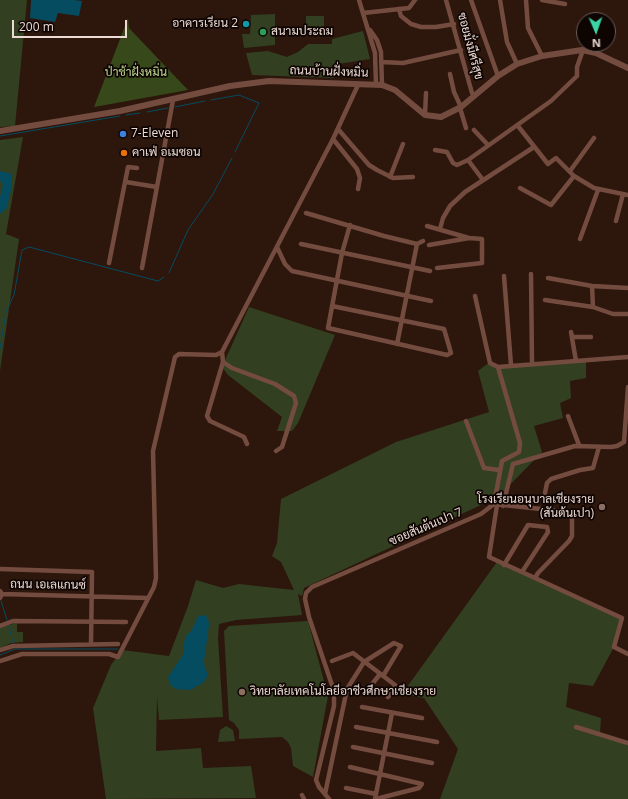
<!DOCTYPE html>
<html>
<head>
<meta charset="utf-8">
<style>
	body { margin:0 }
	#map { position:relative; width:628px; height:799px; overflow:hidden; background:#2d160c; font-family:"Open Sans",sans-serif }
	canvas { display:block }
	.north { position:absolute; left:576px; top:12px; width:40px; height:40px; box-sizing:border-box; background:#0e0503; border:1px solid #675b57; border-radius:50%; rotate:178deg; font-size:11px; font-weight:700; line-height:16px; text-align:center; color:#ecdbd4 }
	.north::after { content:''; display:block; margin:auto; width:14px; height:18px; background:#3ad4a5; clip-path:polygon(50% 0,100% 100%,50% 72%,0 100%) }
	.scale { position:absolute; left:12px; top:20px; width:115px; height:18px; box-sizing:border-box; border:2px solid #ecdbd4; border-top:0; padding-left:5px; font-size:12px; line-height:14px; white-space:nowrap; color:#ecdbd4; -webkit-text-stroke:3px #0e0503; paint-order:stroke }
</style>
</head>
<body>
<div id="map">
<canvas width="628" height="799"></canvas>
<div class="north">N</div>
<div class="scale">200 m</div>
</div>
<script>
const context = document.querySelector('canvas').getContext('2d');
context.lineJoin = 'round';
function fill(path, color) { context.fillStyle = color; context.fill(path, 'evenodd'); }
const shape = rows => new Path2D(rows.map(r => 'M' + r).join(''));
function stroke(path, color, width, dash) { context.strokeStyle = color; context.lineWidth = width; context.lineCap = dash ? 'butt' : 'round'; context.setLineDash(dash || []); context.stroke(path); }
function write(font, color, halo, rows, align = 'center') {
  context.font = font + ' "Open Sans",Sarabun,sans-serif'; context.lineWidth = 3.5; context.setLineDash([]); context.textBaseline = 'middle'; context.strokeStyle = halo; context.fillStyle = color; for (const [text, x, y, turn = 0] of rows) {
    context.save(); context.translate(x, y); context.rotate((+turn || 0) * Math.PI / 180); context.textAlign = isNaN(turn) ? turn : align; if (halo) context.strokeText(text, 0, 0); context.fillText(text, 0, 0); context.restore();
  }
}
const green = shape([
	[0,0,27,0,15,126,0,127],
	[275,14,275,45,244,48,242,34,250,34,251,15],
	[306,16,324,16,324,33,306,33],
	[363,31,370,59,332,65,334,78,252,75,246,53,268,51,287,57,298,52,308,44,332,44,332,39],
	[23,137,6,234,19,239,0,371,0,140],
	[249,307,335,335,298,423,292,431,277,431,282,417,228,375,222,367],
	[586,360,586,378,570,381,571,398,560,403,563,418,534,426,542,452,498,497,304,588,302,596,298,594,302,615,236,620,219,624,218,638,223,717,159,720,157,697,156,751,201,748,203,768,251,766,256,798,106,799,93,708,111,665,122,650,169,656,188,606,196,580,223,588,239,584,294,590,281,562,272,556,277,543,281,499,396,442,489,412,478,371,487,364,498,367],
	[497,562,622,618,614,647,593,686,569,683,566,707,601,718,600,734,628,743,628,799,440,799,458,749,424,698,402,694],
	[308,621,328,696,313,777,293,766,291,748,288,742,282,737,239,739,239,730,234,723,229,720,224,631,229,626],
	[17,623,17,632,23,632,23,642,11,643,0,648,0,627],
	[226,726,233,730,235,741,218,742,220,730]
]);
const forest = shape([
	[128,18,129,28,188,90,94,107]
]);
const water = shape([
	[31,0,74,0,82,1,79,16,58,13,55,22,30,18],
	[0,171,12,174,11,190,7,208,0,214,0,197,3,185,0,180],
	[205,615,208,618,209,625,204,661,205,668,208,674,206,679,203,683,190,690,176,689,170,685,168,677,184,653,183,646,186,636,192,630,198,616]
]);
const stream = shape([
	[211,100,239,95,259,103,235,152],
	[175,107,205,101],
	[147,112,168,108],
	[126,115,140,113],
	[0,136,120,116],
	[169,273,188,230,213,194,232,158],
	[0,349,6,312,14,295,22,250,29,247,158,281,164,277],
	[1,601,7,620],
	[9,626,13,643],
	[0,655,15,649,118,649]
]);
const minor = shape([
	[359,0,375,53,376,85],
	[446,0,472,93,475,96],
	[471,0,498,76],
	[500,0,507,42,517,64],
	[526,0,528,28,542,56],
	[542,0,565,4],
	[399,9,401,16,411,24,421,27,436,27,454,24],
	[363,13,409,8,415,0],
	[370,30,377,40,381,52,382,85],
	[381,62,403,63,461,50],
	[450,74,454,92,461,107],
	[460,108,466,128],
	[425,115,426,93],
	[518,126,548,164,556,158,574,176,594,188,628,195],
	[338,129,369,165,377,170,393,178,413,177],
	[474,130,488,145],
	[333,139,357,169,360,178,358,189],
	[435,150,447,152,453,163,457,165,468,160,551,101,577,76,577,67,583,50],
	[468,160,483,180],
	[570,171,594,138],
	[390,177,403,144],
	[126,182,157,187],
	[520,188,551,205,574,176],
	[306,213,384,236,417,244,423,241],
	[616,221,623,194],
	[427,226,469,238,482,239,482,263,437,268],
	[440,229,443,218,450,206,465,192,534,147],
	[580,239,598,190],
	[301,244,430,271],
	[429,245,469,238],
	[277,247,285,264,292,271,431,301],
	[109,263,128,167,137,168],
	[142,268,173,100],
	[531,274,532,363],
	[504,276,511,365],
	[548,278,592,286,628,288],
	[592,286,593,307],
	[475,296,490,363,498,367],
	[545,300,593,307,613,314,628,314],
	[332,306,444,329,451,353,447,355,328,328,342,253,350,225],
	[571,332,576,361],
	[574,337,591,337],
	[397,344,417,244],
	[222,352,223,362,207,416,210,421,244,437,247,444],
	[223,362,232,368,275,384,294,396,296,403,282,447,276,451],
	[568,416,579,445],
	[466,421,484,468,499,470],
	[545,493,547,483,551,479,580,470,593,468,599,447],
	[494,504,569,512,572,514,572,536,569,541,538,573,535,578,622,618,614,647,628,654],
	[497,505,489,557,535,578],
	[503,506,513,464,575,446,611,447,617,446,624,442,628,387],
	[504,565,528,525,547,527,548,532,522,572],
	[0,569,92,572,91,644],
	[0,591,2,594,0,598],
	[2,594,148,598],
	[0,626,13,621,126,622],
	[0,650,13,646,118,644],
	[0,661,22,654,109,654,118,657,154,587,156,578,153,451,175,357,179,354,216,355,222,352,333,139,358,85],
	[332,661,353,653,395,685,388,697],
	[366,692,380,674],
	[362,707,422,718],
	[356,727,437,742],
	[576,727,628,743],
	[353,747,432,763],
	[350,767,422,784,419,788,376,799],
	[346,788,376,794],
	[325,794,347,689,364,662,394,643,401,646,383,676],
	[302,795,304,799],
	[329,799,319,787,316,780,334,706,334,691,309,617,305,599,306,593,312,587,481,514,494,504,502,461,519,452,520,443,498,367,628,357],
	[375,799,392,713]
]);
const tertiary = shape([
	[0,131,120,111,230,86,269,81,382,85,395,90,425,115,441,117,461,107,498,76,517,64,542,56,582,50,596,53,628,68]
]);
const markers = [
	[246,24,4,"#0f9aa8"],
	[263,32,4,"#2e9e5b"],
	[123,134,4,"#3f7fe0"],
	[124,153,4,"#e8710a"],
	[602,507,4,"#8d6e63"],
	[242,692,4,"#8d6e63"]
];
const poiNames = [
	["อาคารเรียน 2",238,24,"right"],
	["สนามประถม",271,32],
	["7-Eleven",131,134],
	["คาเฟ่ อเมซอน",132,153],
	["โรงเรียนอนุบาลเชียงราย",594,500,"right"],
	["(สันต้นเปา)",594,514,"right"],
	["วิทยาลัยเทคโนโลยีอาชีวศึกษาเชียงราย",250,692]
];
const streetNames = [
	["ซอยมั่งมีศรีสุข",470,46,75],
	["ถนนบ้านฝั่งหมิ่น",329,72,2],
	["ซอยสันต้นเปา 7",426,527,-23],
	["ถนน เอเลแกนซ์",48,585,1]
];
const parkNames = [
	["ป่าช้าฝั่งหมิ่น",136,73]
];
fill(green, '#333f21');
fill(forest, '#37481a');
fill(water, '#054c61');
stroke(stream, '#054c61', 1);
stroke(minor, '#744c3f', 4.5);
stroke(tertiary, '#744c3f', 6);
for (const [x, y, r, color] of markers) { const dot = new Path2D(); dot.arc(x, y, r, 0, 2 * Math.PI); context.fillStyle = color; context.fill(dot); stroke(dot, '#0e0503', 1.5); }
write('12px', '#ecdbd4', '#0e0503', poiNames, 'left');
write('12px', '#ecdbd4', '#0e0503', streetNames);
write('12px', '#bdda91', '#0e0503', parkNames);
</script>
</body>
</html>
